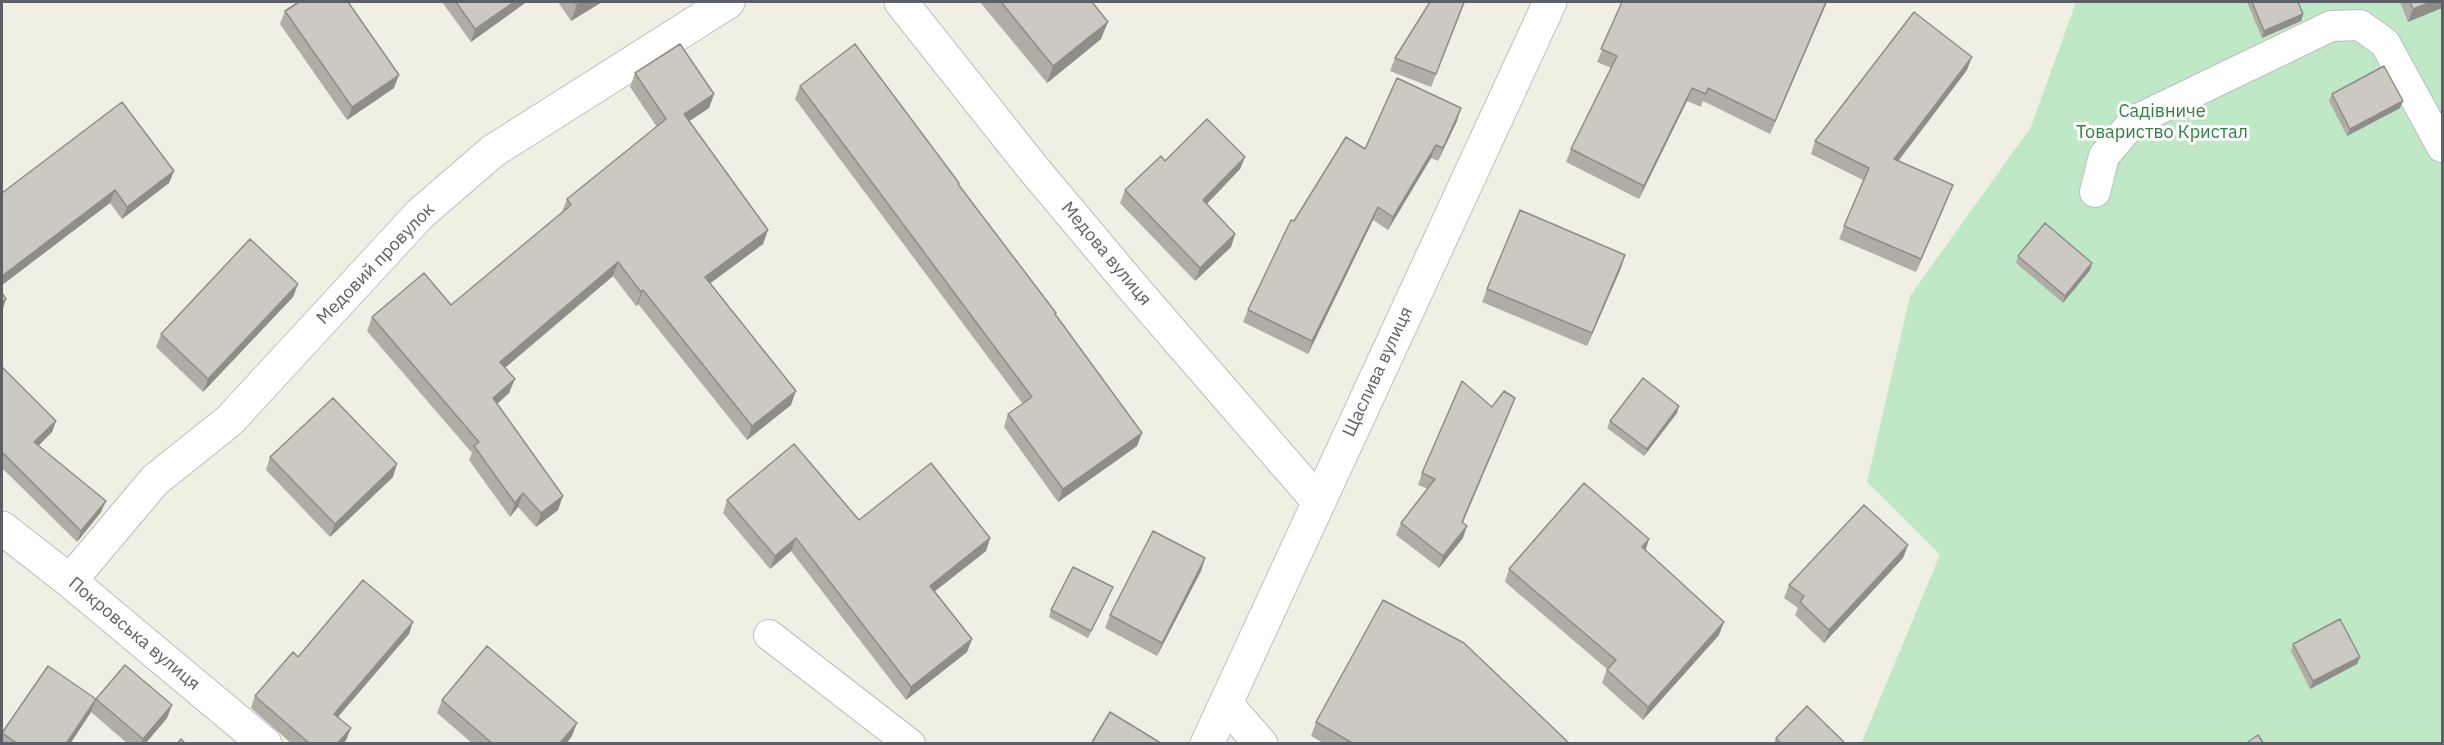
<!DOCTYPE html>
<html>
<head>
<meta charset="utf-8">
<style>
	body { margin:0 }
	#map { position:relative; width:2444px; height:745px; overflow:hidden; background:#f0efe4; font-family:"IBM Plex Sans",sans-serif }
	canvas { display:block }
	.frame { position:absolute; inset:0; border:3px solid #5c5f66; pointer-events:none }
</style>
</head>
<body>
<div id="map">
<canvas width="2444" height="745"></canvas>
<div class="frame"></div>
</div>
<script>
const context = document.querySelector('canvas').getContext('2d');
context.lineJoin = 'round';
function fill(path, color) { context.fillStyle = color; context.fill(path, 'evenodd'); }
const shape = rows => new Path2D(rows.map(r => 'M' + r).join(''));
function stroke(path, color, width, dash) { context.strokeStyle = color; context.lineWidth = width; context.lineCap = dash ? 'butt' : 'round'; context.setLineDash(dash || []); context.stroke(path); }
function write(font, color, halo, rows, align = 'center') {
  context.font = font + ' "IBM Plex Sans",sans-serif'; context.lineWidth = 6; context.setLineDash([]); context.textBaseline = 'middle'; context.strokeStyle = halo; context.fillStyle = color; for (const [text, x, y, turn = 0] of rows) {
    context.save(); context.translate(x, y); context.rotate((+turn || 0) * Math.PI / 180); context.textAlign = isNaN(turn) ? turn : align; if (halo) context.strokeText(text, 0, 0); context.fillText(text, 0, 0); context.restore();
  }
}
const green = shape([
	[2076,2,2442,2,2442,743,1861,744,1940,555,1867,482,1910,296,2031,127]
]);
const lane = shape([
	[2095,192,2104,156,2134,121,2331,26,2360,25,2385,43,2442,147],
	[769,635,910,744]
]);
const street = shape([
	[901,2,1032,167,1136,291,1318,501],
	[2,528,70,581,265,744],
	[70,581,155,480,229,421,420,214,493,151,728,2],
	[1226,704,1261,744],
	[1207,744,1550,2]
]);
const wall = shape([
	[442,2,526,2,525,3,471,42],
	[558,2,602,2,571,21],
	[980,2,1092,2,1101,39,1047,83],
	[1465,2,1431,87,1390,71,1395,58],
	[1622,2,1827,2,1770,134,1703,101,1701,107,1687,101,1639,199,1566,162,1571,149,1611,68,1597,62],
	[2247,2,2298,2,2303,14,2301,21,2262,38],
	[2400,2,2442,2,2408,22],
	[285,11,394,88,347,120,280,24],
	[1967,70,1898,161,1948,198,1916,272,1839,239,1863,180,1811,154,1815,141],
	[635,73,714,94,709,108,689,121,768,230,763,244,710,283,791,405,747,440,638,304,636,306,613,276,505,368,509,393,497,404,558,510,536,527,518,507,510,517,469,460,472,453,367,331,372,317,451,305,562,212,567,199,657,127,630,87],
	[800,86,959,183,959,185,1142,433,1137,446,1058,502,1004,427,1008,414,1023,404,795,99],
	[2332,94,2400,108,2347,136,2329,101],
	[1457,121,1438,161,1431,158,1388,230,1373,220,1308,354,1243,322,1248,310,1294,221,1365,149],
	[1245,157,1240,169,1207,204,1235,234,1231,247,1195,281,1120,203,1125,190,1165,161],
	[174,171,169,183,122,219,110,203,2,285,2,193],
	[2018,256,2092,263,2090,270,2063,303,2016,263],
	[1621,268,1587,346,1482,302,1487,289],
	[298,284,293,297,203,392,156,347,161,334],
	[2,367,56,421,52,432,38,446,101,512,77,542,2,468],
	[1515,398,1462,523,1463,538,1439,568,1396,535,1401,523,1428,489,1418,485,1422,473,1492,407],
	[1677,413,1644,456,1607,428,1610,421],
	[270,457,393,477,330,537,266,470],
	[727,500,990,538,986,551,935,591,972,639,967,652,906,700,791,551,770,569,723,513],
	[1649,539,1645,550,1719,635,1643,720,1602,683,1607,669,1505,582,1509,569],
	[1908,545,1903,558,1824,643,1795,615,1798,608,1784,598,1789,585],
	[1205,558,1201,571,1157,656,1105,628,1110,615],
	[1113,587,1110,594,1088,638,1049,617,1051,610],
	[409,634,338,717,351,728,346,740,343,744,292,744,251,708,255,696,298,657],
	[2293,644,2360,657,2357,664,2310,689,2291,651],
	[96,699,172,705,167,718,145,744,128,744,91,712,70,744,2,744,2,733],
	[442,700,572,736,566,744,473,744,437,713],
	[1316,722,1570,744,1325,744,1311,736],
	[1776,738,1846,744,1774,744]
]);
const shadedWall = shape([
	[514,2,526,2,525,3,471,42,475,29],
	[582,2,602,2,571,21,577,5],
	[1826,2,1827,2,1770,134,1775,121],
	[2431,2,2442,2,2442,8,2408,22,2413,9],
	[2303,14,2301,21,2262,38,2264,31],
	[1108,22,1101,39,1047,83,1053,66],
	[1972,57,1967,70,1890,172,1894,159],
	[399,75,394,88,347,120,352,107],
	[1692,88,1687,101,1639,199,1644,186],
	[714,94,709,108,679,128,684,114],
	[2403,101,2400,108,2347,136,2350,129],
	[1461,108,1457,121,1438,161,1443,148],
	[1436,145,1431,158,1388,230,1393,217],
	[1245,157,1240,169,1198,213,1203,200],
	[174,171,169,183,122,219,127,207],
	[1953,185,1948,198,1916,272,1921,259],
	[115,190,110,203,2,285,2,276],
	[1378,207,1373,220,1308,354,1312,341],
	[768,230,763,244,700,291,705,277],
	[1235,234,1231,247,1195,281,1200,268],
	[1625,255,1621,268,1587,346,1592,333],
	[618,262,613,276,495,376,500,362],
	[2092,263,2090,270,2063,303,2065,296],
	[298,284,293,297,203,392,208,379],
	[643,290,638,304,636,306,641,292],
	[6,299,2,312,2,302],
	[515,379,509,393,488,412,493,398],
	[796,391,791,405,747,440,752,426],
	[1515,398,1511,409,1458,534,1462,522],
	[1679,406,1677,413,1644,456,1647,449],
	[56,421,52,432,30,454,34,442],
	[1142,433,1137,446,1058,502,1063,489],
	[397,464,393,477,330,537,335,524],
	[523,493,518,507,510,517,515,503],
	[563,496,558,510,536,527,541,513],
	[106,501,101,512,77,542,81,531],
	[1467,526,1463,538,1439,568,1443,556],
	[796,538,791,551,770,569,775,556],
	[990,538,986,551,925,599,930,586],
	[1649,539,1645,552,1642,547],
	[1908,545,1903,558,1824,643,1829,630],
	[1205,558,1201,571,1157,656,1162,643],
	[413,622,409,634,330,726,334,714],
	[1724,622,1719,635,1643,720,1648,707],
	[972,639,967,652,906,700,911,687],
	[2360,657,2357,664,2310,689,2313,681],
	[96,699,91,712,70,744,66,744],
	[172,705,167,718,145,744,141,744,143,739],
	[577,723,572,736,566,744,559,744],
	[351,728,346,740,343,744,337,744]
]);
const building = shape([
	[299,2,348,2,399,75,352,107,285,11,299,2],
	[456,2,514,2,475,29,456,2],
	[575,2,582,2,577,5,575,2],
	[1001,2,1092,2,1108,22,1053,66,1001,2],
	[1430,2,1464,2,1436,74,1395,58,1430,2],
	[1622,2,1826,2,1775,121,1708,88,1706,94,1692,88,1644,186,1571,149,1617,56,1601,49,1622,2],
	[2252,2,2298,2,2303,14,2264,31,2252,2],
	[2410,2,2431,2,2413,9,2410,2],
	[1914,12,1972,57,1894,159,1953,185,1921,259,1844,226,1869,168,1815,141,1914,12],
	[680,44,714,94,684,114,768,230,705,277,796,391,752,426,643,290,641,292,618,262,500,362,515,379,493,398,563,496,541,513,523,493,515,503,474,446,479,442,372,317,424,273,451,305,571,205,567,199,666,119,635,73,680,44],
	[855,44,959,183,958,184,1056,313,1055,314,1142,433,1063,489,1008,414,1032,397,800,86,855,44],
	[2384,66,2403,101,2350,129,2332,94,2384,66],
	[1397,78,1461,108,1443,148,1436,145,1393,217,1378,207,1312,341,1248,310,1291,220,1294,221,1346,137,1365,149,1397,78],
	[122,102,174,171,127,207,115,190,2,276,2,193,122,102],
	[1207,119,1245,157,1203,200,1235,234,1200,268,1125,190,1161,156,1165,161,1207,119],
	[1520,210,1625,255,1592,333,1487,289,1520,210],
	[2045,223,2092,263,2065,296,2018,256,2045,223],
	[250,239,298,284,208,379,161,334,250,239],
	[2,293,6,299,2,302,2,293],
	[2,367,56,421,34,442,106,501,81,531,2,452,2,367],
	[1643,378,1679,406,1647,449,1610,421,1643,378],
	[1462,381,1492,407,1504,391,1515,398,1462,522,1467,526,1443,556,1401,523,1435,479,1422,473,1462,381],
	[333,398,397,464,335,524,270,457,333,398],
	[794,444,859,520,931,463,990,538,930,586,972,639,911,687,796,538,775,556,727,500,794,444],
	[1584,483,1649,539,1642,547,1724,622,1648,707,1607,670,1616,660,1509,569,1584,483],
	[1864,505,1908,545,1829,630,1800,602,1804,596,1789,585,1864,505],
	[1153,531,1205,558,1162,643,1110,615,1153,531],
	[1073,567,1113,587,1091,631,1051,610,1073,567],
	[363,580,413,622,334,714,351,728,337,744,310,744,255,696,293,652,298,657,363,580],
	[1383,600,1464,643,1570,744,1354,744,1316,722,1383,600],
	[2340,619,2360,657,2313,681,2293,644,2340,619],
	[487,646,577,723,559,744,493,744,442,700,487,646],
	[125,665,172,705,143,739,96,699,125,665],
	[48,666,96,699,66,744,18,744,2,733,48,666],
	[1807,706,1846,744,1781,744,1776,738,1807,706],
	[1110,712,1159,742,1158,744,1091,744,1110,712],
	[2258,735,2264,744,2245,744,2258,735],
	[181,739,186,744,177,744,181,739]
]);
const parkNames = [
	["Садівниче",2162,112],
	["Товариство Кристал",2162,133]
];
const streetNames = [
	["Медова вулиця",1106,254,50],
	["Медовий провулок",376,264,-46],
	["Щаслива вулиця",1378,372,-65],
	["Покровська вулиця",134,634,40]
];
fill(green, '#bfe9c6');
stroke(lane, '#bcbdc4', 32);
stroke(street, '#bcbdc4', 35);
stroke(lane, '#fff', 30);
stroke(street, '#fff', 33);
fill(wall, '#afada6');
fill(shadedWall, '#8e8d87');
fill(building, '#cbc9c1');
stroke(building, '#8e8d87', 1.5);
write('18px', '#2e8241', '#fff', parkNames);
write('18px', '#5c5f66', '#fff', streetNames);
</script>
</body>
</html>
